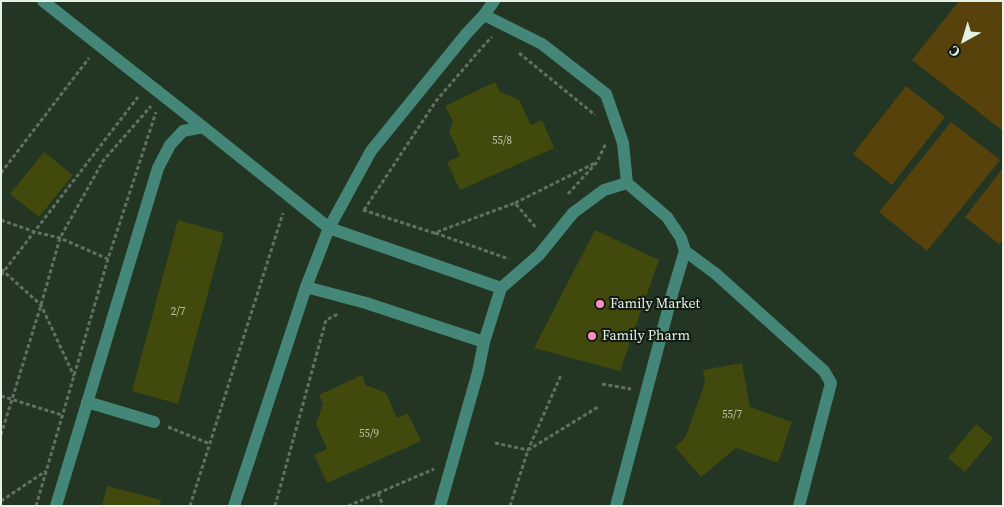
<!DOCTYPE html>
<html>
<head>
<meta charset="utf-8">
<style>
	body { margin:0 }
	#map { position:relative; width:1004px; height:507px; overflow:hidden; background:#223623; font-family:"Source Serif 4",serif }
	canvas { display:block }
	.frame { position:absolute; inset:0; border:2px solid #e4f1e4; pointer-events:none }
	.north { position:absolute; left:939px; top:15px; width:50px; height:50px; -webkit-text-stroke:4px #121b13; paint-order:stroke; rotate:219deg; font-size:14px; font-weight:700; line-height:20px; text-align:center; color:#e4f1e4 }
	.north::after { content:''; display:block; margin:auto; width:18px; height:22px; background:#e4f1e4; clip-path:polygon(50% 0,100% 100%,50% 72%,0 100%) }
</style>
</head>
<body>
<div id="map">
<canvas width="1004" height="507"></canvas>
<div class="frame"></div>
<div class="north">С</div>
</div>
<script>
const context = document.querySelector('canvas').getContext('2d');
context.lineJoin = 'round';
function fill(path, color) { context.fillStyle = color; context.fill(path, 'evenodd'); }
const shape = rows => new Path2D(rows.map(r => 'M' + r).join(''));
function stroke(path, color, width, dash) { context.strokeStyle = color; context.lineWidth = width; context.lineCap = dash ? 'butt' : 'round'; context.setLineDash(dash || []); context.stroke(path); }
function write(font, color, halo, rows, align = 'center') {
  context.font = font + ' "Source Serif 4",serif'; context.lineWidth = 4; context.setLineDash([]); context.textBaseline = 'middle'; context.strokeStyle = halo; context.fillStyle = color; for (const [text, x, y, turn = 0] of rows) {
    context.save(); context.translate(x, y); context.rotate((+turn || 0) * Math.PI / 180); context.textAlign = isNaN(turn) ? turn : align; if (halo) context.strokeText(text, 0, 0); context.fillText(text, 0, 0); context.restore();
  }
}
const green = shape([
	[959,1,1003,1,1003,131,912,60],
	[906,86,945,117,892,185,853,154],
	[951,122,1000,160,927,251,879,212],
	[1003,168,1003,240,999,244,965,217]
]);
const building = shape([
	[495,82,500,92,519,100,531,125,542,120,554,148,460,190,447,162,460,156,449,131,453,121,445,106],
	[44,152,73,175,39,217,10,194],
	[178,220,224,233,178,404,132,391],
	[595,230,659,260,620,371,534,348],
	[742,363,750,407,792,422,778,463,736,448,701,477,675,447,685,438,705,383,703,370],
	[362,375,366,385,386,393,397,418,408,413,421,441,327,483,314,455,327,449,316,424,323,404,319,395],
	[976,424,993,438,965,472,948,458],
	[107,486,161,500,160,506,102,506]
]);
const path = shape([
	[519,53,595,115],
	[1,173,89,58],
	[568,194,597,162,606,143],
	[515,203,595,163],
	[363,210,434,233,515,203,537,229],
	[364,210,436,101,485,44,492,37],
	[1,220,35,232,60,238,108,259,156,112],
	[435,233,509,259],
	[1,269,41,305,74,376],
	[1,275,138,97],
	[602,384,631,389],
	[1,396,62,415],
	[168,427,210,444],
	[1,435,41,305,60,238,103,161,151,106],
	[495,443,528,450,561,375],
	[378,493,383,506],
	[1,501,46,471],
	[36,506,108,259],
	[190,506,283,213],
	[275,506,326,320,338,314],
	[348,506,434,469],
	[510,506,528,450,598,407]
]);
const minor = shape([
	[43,1,203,127],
	[484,15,542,44,606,94,623,143,627,183],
	[306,287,329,228,371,151,467,33,484,15,494,1],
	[87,402,154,422],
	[56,506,158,168,170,145,183,131,203,127,329,228,501,288],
	[234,506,306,287,366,303,484,342],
	[440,506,478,372,484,342,501,288,539,255,573,213,604,190,627,183,667,217,681,238,685,251],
	[616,506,673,291,685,251,716,274,824,371,831,383,799,506]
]);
const markers = [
	[600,304,5,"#fe8ebd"],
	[592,336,5,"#fe8ebd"]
];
const numberNames = [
	["55/8",502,141],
	["2/7",178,312],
	["55/7",732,415],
	["55/9",369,434]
];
const poiNames = [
	["Family Market",610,304],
	["Family Pharm",602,336]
];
fill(green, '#57420c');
fill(building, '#42490c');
stroke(path, '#5f7160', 3, [4, 2.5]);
stroke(minor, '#448677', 12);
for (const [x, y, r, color] of markers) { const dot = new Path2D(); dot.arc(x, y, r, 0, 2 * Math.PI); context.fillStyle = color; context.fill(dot); stroke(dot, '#121b13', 2); }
write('11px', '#bcc7ae', null, numberNames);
write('14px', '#e4f1e4', '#121b13', poiNames, 'left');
</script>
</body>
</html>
